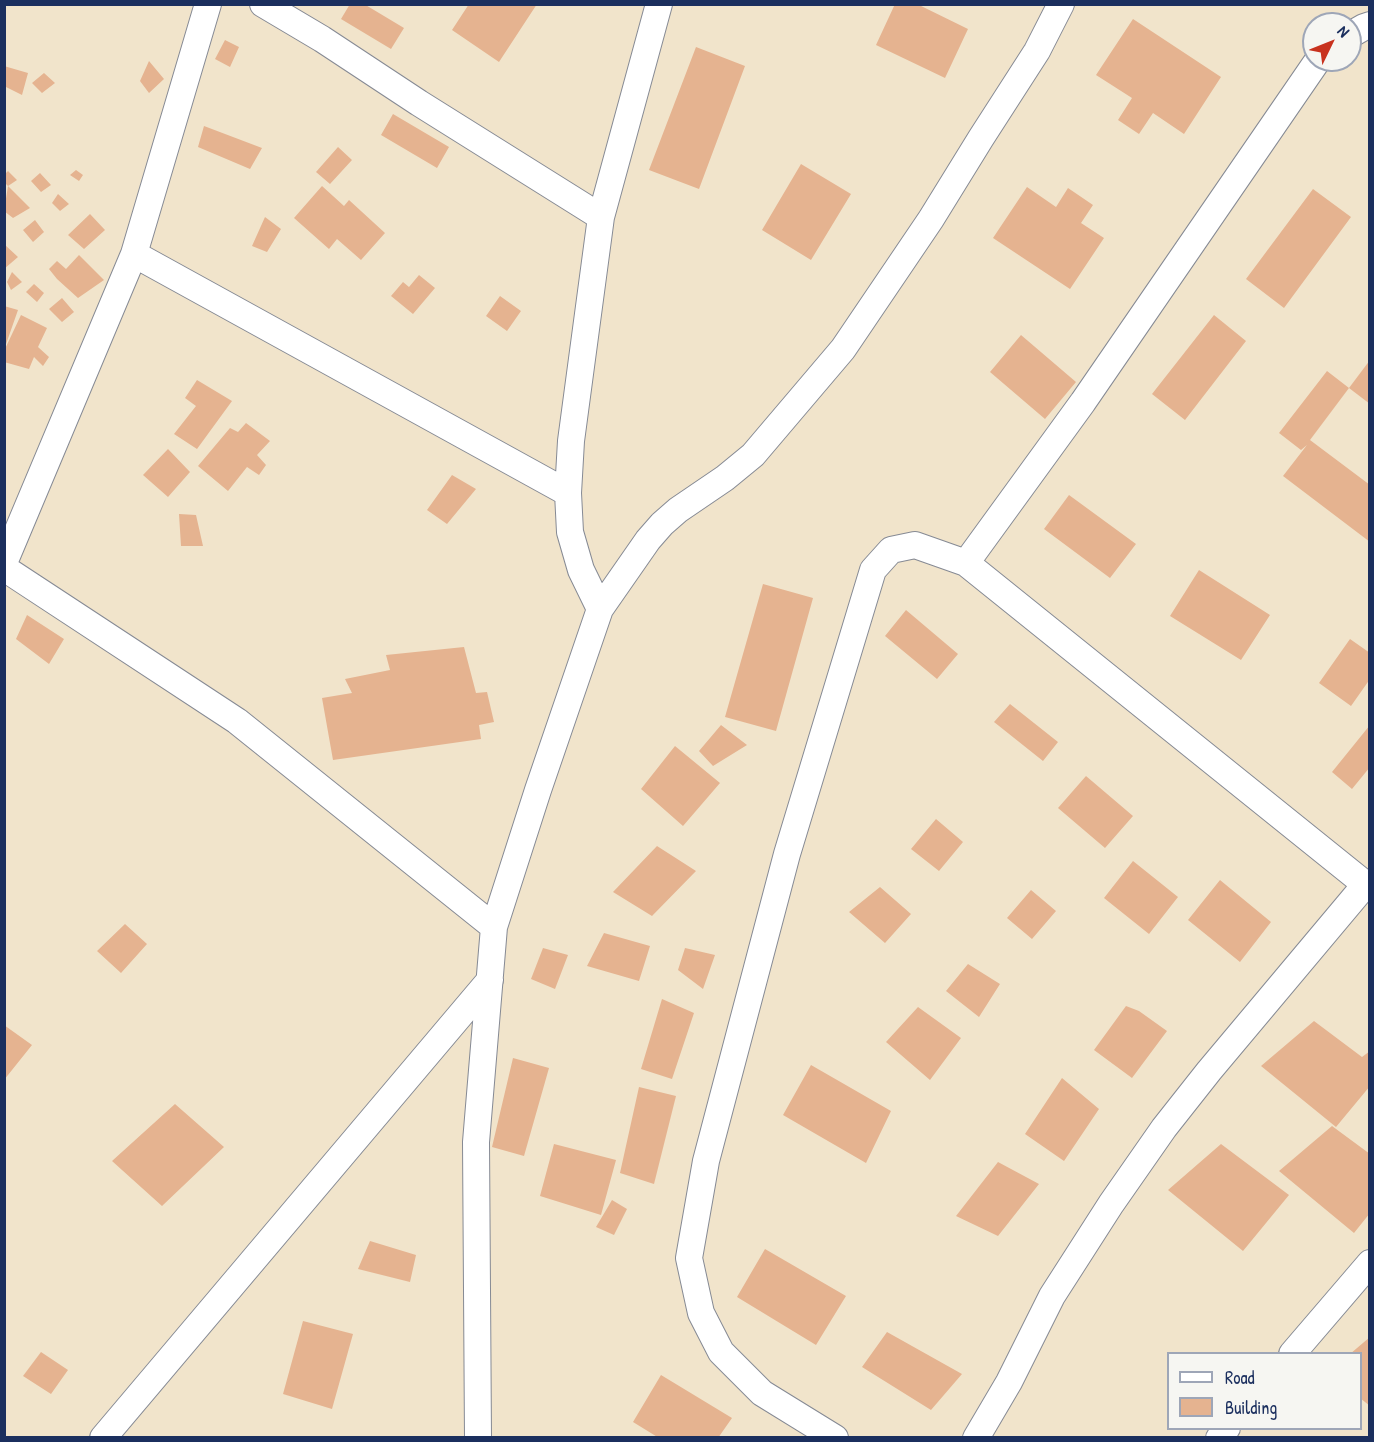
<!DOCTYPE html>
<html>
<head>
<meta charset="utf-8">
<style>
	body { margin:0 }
	#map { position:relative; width:1374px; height:1442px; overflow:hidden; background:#f1e4cb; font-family:"Patrick Hand",sans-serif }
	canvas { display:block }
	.frame { position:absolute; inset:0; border:6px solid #1b2f5e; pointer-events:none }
	.legend { position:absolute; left:1167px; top:1352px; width:195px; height:78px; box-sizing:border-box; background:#f6f6f2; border:2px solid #9ea6b7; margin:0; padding:8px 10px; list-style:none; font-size:18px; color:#1b2f5e }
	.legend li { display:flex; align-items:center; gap:12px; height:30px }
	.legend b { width:30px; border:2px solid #9ea6b7 }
	.north { position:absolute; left:1302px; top:12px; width:60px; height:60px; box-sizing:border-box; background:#f6f6f2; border:2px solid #9ea6b7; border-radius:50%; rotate:47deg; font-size:16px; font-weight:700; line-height:24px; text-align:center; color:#1b2f5e }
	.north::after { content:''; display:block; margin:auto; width:21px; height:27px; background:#c8321e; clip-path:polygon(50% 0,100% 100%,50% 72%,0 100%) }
</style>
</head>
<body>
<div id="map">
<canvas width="1374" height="1442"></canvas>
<div class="frame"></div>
<ul class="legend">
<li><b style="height:8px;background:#fff"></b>Road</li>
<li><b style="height:16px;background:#e5b390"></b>Building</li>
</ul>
<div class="north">N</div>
</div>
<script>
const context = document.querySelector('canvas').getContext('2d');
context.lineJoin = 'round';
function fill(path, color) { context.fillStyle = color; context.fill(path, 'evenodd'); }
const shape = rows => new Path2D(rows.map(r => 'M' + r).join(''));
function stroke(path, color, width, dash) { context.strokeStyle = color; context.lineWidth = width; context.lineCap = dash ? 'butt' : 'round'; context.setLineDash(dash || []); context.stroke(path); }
const building = shape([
	[350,4,364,4,404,28,391,49,341,19],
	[469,4,537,4,499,62,452,30],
	[895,4,917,4,968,29,945,78,876,45],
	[1133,19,1221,77,1184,134,1153,113,1139,134,1118,120,1132,98,1096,75],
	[225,40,239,47,230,67,215,59],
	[696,47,745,66,699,189,649,170],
	[149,61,164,79,149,93,140,81],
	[4,66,28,73,22,95,4,86],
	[44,73,55,83,42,93,32,83],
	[393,114,449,147,437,168,381,135],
	[204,126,262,148,250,169,198,147],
	[338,147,352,160,330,184,316,172],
	[801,164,851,194,811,260,762,230],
	[76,170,83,175,79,181,70,175],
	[8,171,17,180,8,186,30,208,13,218,4,211,8,186,4,182,4,175],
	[40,173,51,185,41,192,31,181],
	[322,186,344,206,349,200,385,233,361,260,337,239,329,249,294,218],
	[1027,187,1056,207,1068,188,1093,205,1081,223,1104,238,1070,289,993,238],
	[1313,189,1351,217,1284,308,1246,279],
	[58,194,69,204,60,211,52,203],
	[90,214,105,230,84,249,68,235],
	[265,217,281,229,267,252,252,246],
	[35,220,44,232,33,242,23,230],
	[4,244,18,257,4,269],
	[79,255,104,280,78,298,57,279,49,269,57,261,66,269],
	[12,272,22,282,11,290,7,282],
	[419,275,435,288,413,314,391,296,403,282,409,287],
	[34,284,44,293,37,302,26,292],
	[500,296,521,311,507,331,486,316],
	[62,298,74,312,62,322,49,309],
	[4,306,18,310,5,347,4,347],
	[21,315,47,328,38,347,49,357,43,366,34,357,29,369,4,362,4,351],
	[1214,315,1246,341,1185,420,1152,394],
	[1021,335,1076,382,1045,419,990,372],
	[1370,360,1370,404,1349,388,1310,440,1370,485,1370,542,1283,476,1307,445,1301,450,1279,433,1327,371,1349,388],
	[197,380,232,401,197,449,174,434,196,406,185,398],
	[246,423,270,441,257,455,266,465,259,475,247,467,228,491,198,466,230,428,238,432],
	[168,449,190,472,168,497,143,475],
	[452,475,476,489,447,524,427,510],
	[1069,495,1136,544,1110,578,1044,529],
	[179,514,196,515,203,546,181,546],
	[1199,570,1270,615,1241,660,1170,616],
	[763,584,813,598,776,731,725,717],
	[906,610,958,654,937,679,885,636],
	[27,615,64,639,49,664,16,639],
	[1350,639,1370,653,1370,679,1351,706,1319,683],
	[464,647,476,693,487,692,494,722,479,725,481,739,333,760,322,698,352,693,345,679,390,670,386,655],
	[1010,704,1058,742,1043,761,994,722],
	[721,725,747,745,713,766,699,751],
	[1370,725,1370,767,1352,789,1332,772],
	[675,746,720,783,683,826,641,789],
	[1086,776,1133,816,1105,848,1058,808],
	[936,819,963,842,939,871,911,849],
	[657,846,696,871,652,916,613,892],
	[1133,861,1178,897,1149,934,1104,898],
	[1220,880,1271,922,1240,962,1188,920],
	[880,887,911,914,885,943,849,912],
	[1031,890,1056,911,1032,939,1007,918],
	[125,924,147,944,121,973,97,951],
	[604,933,650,946,639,981,587,966],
	[543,948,568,955,555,989,531,979],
	[685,948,715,955,703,989,678,970],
	[968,964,1000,984,979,1017,946,991],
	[662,999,694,1013,672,1079,641,1069],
	[1126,1006,1139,1011,1167,1031,1132,1078,1094,1050],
	[918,1007,961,1038,930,1080,886,1042],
	[1314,1021,1362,1057,1370,1051,1370,1086,1336,1127,1261,1066],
	[4,1025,32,1045,4,1080],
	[513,1058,549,1068,524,1156,492,1147],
	[811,1065,891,1111,866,1163,783,1115],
	[1062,1078,1099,1109,1064,1161,1025,1134],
	[639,1087,676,1096,654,1184,620,1173],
	[175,1104,224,1147,162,1206,112,1161],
	[1332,1126,1370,1154,1370,1213,1354,1233,1279,1171],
	[554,1144,616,1160,601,1215,540,1196],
	[1221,1144,1289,1195,1243,1251,1168,1190],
	[998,1162,1039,1184,998,1236,956,1216],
	[612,1200,627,1209,614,1235,596,1227],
	[370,1241,416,1255,410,1282,358,1269],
	[765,1249,846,1296,816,1345,737,1297],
	[303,1321,353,1334,332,1409,283,1394],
	[887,1332,962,1374,931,1410,862,1367],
	[1370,1337,1370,1406,1360,1398,1360,1354,1350,1354],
	[41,1352,68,1370,51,1394,23,1376],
	[661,1375,732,1418,718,1438,659,1438,633,1422]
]);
const minor = shape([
	[263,4,322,39,419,103,601,217],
	[1350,35,1364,27,1370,25],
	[134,254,568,493],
	[4,563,134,254,208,4],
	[966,563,1083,402,1318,60],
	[4,568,237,721,494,927],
	[600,609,581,570,570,532,568,493,571,441,601,217,659,4],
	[1292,1354,1370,1263],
	[103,1438,490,980],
	[478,1438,476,1142,494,927,538,790,600,609,648,540,662,524,678,510,725,478,753,455,843,349,931,219,981,138,1037,51,1061,4],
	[835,1438,762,1393,721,1352,701,1313,689,1258,706,1161,787,854,873,570,891,550,915,545,966,563,1370,888],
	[976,1438,1009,1382,1052,1296,1111,1204,1164,1128,1209,1071,1365,885],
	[1219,1438,1227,1428]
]);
fill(building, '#e5b390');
stroke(minor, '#868a94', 28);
stroke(minor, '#fff', 26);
</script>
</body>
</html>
